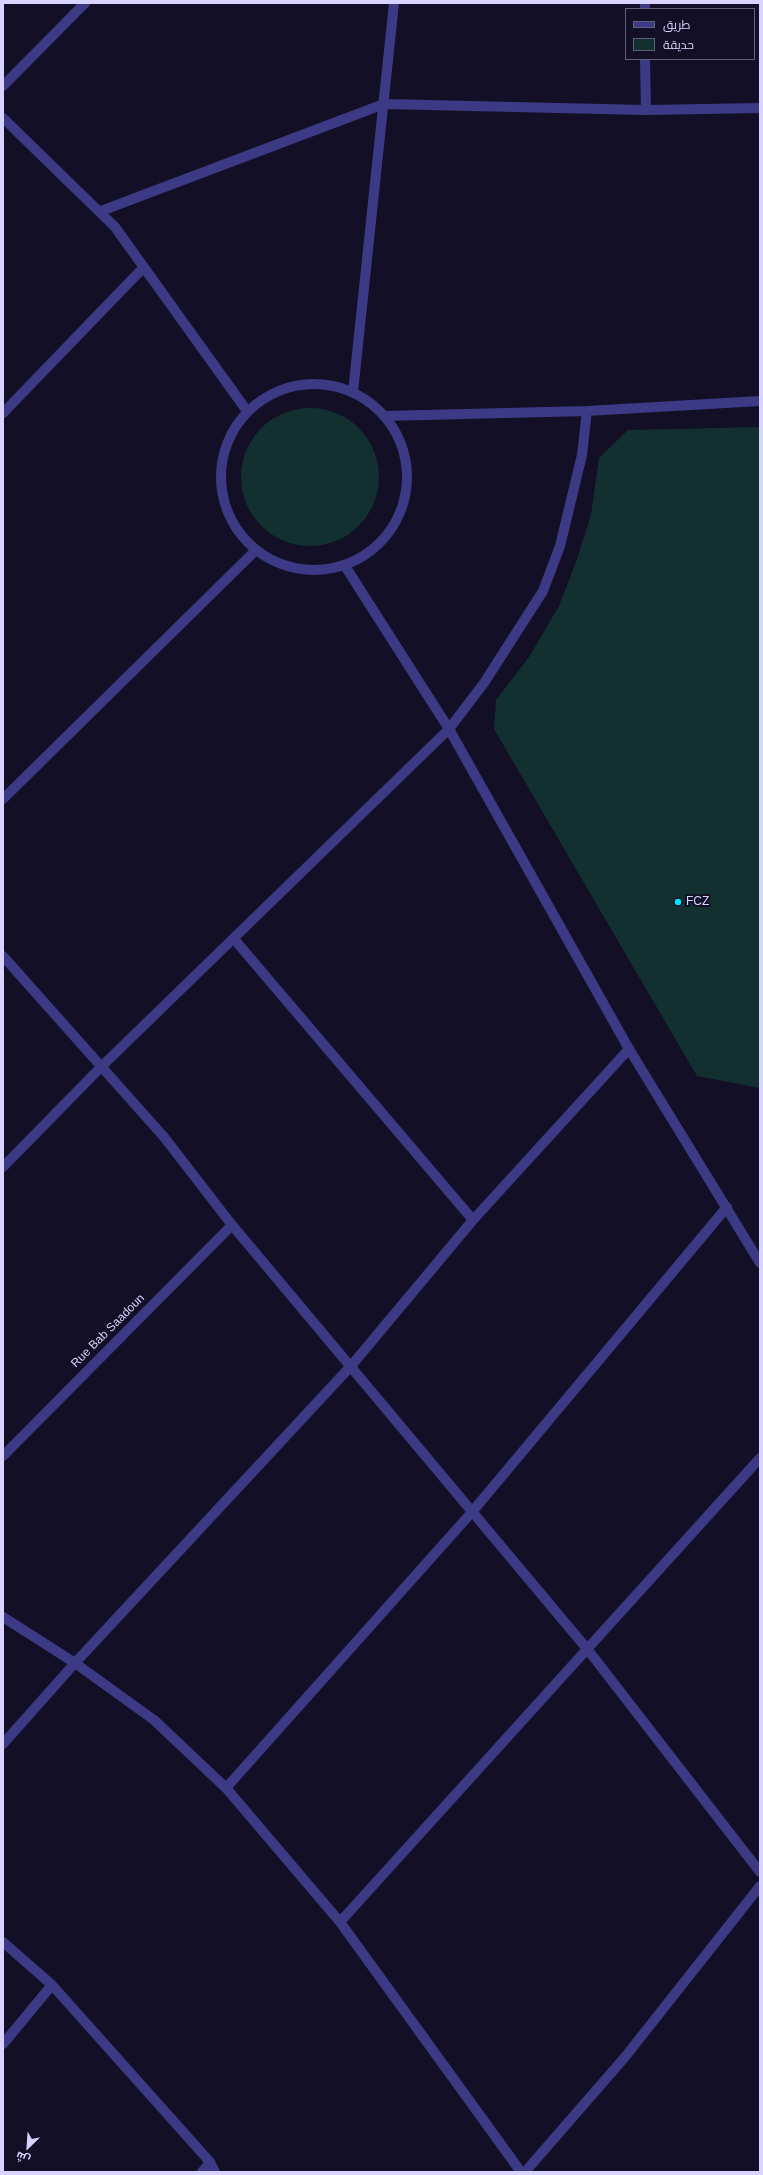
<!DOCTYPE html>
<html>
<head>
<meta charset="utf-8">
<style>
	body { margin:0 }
	#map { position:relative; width:763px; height:2175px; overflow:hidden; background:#130f26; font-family:Arial,Cairo,sans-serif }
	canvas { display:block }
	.frame { position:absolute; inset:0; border:4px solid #d9d4ff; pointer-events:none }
	.legend { position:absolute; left:625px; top:8px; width:130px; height:52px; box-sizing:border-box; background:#130f26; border:1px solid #625e7d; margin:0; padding:5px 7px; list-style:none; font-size:12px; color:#d9d4ff }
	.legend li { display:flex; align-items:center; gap:8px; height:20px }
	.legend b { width:20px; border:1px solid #625e7d }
	.north { position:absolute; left:8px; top:2127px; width:40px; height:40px; -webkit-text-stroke:3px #130f26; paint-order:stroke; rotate:205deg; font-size:11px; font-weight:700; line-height:16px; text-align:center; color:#d9d4ff }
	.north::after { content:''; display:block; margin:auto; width:14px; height:18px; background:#d9d4ff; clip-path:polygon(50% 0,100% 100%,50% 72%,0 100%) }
</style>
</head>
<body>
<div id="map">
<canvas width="763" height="2175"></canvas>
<div class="frame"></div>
<ul class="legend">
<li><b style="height:5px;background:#3d3a85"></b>طريق</li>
<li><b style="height:11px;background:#12302f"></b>حديقة</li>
</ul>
<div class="north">ش</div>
</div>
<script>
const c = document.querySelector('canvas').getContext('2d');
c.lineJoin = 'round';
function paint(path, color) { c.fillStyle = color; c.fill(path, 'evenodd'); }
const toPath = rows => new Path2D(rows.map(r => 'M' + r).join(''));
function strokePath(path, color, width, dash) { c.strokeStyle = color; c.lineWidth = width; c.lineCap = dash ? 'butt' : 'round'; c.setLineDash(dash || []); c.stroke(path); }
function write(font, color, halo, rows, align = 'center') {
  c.font = font + ' Arial,sans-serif'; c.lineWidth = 4; c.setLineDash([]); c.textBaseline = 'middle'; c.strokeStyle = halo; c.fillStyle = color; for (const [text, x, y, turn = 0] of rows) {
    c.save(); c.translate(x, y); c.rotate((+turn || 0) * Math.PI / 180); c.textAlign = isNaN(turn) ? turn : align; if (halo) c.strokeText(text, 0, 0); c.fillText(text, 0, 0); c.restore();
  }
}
paint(toPath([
	'241 477a69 69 0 1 1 138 0a69 69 0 1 1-138 0Z',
	[760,427,760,1088,697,1076,494,729,496,700,529,657,559,606,576,562,591,515,599,458,628,430]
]), '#12302f');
strokePath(toPath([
	[645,3,645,9],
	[645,59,646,110],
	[3,86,85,3],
	[3,118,115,227,247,411],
	[101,211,384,104,646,110,760,108],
	[3,413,144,267],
	[384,416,587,411,760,401],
	[3,799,255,551],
	[234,939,473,1220],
	[3,956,164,1137,232,1225,588,1650,760,1872],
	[3,1167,101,1067,449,729,484,683,543,591,560,546,582,455,587,411],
	[3,1456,232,1225],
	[3,1617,75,1663,154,1720,226,1788,340,1922,521,2172],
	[3,1744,75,1663,351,1366,473,1220,629,1049],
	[226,1788,472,1512,727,1207],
	[340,1922,760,1458],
	[3,1942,52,1985,210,2162,215,2172],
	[3,2044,52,1985],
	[202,2172,210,2162]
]), '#3d3a85', 10);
strokePath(toPath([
	'221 477a93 93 0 1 1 186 0a93 93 0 1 1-186 0Z',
	[353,392,394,3],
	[345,566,449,729,629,1049,760,1263],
	[525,2172,625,2057,760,1886]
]), '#3d3a85', 10);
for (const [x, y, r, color] of [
	[678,902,4,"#00e5ff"]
]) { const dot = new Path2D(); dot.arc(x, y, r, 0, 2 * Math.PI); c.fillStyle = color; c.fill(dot); strokePath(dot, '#130f26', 1.5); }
write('12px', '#d9d4ff', '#130f26', [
	["FCZ",686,902]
], 'left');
write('12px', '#d9d4ff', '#130f26', [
	["Rue Bab Saadoun",108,1331,-45]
]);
</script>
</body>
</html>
